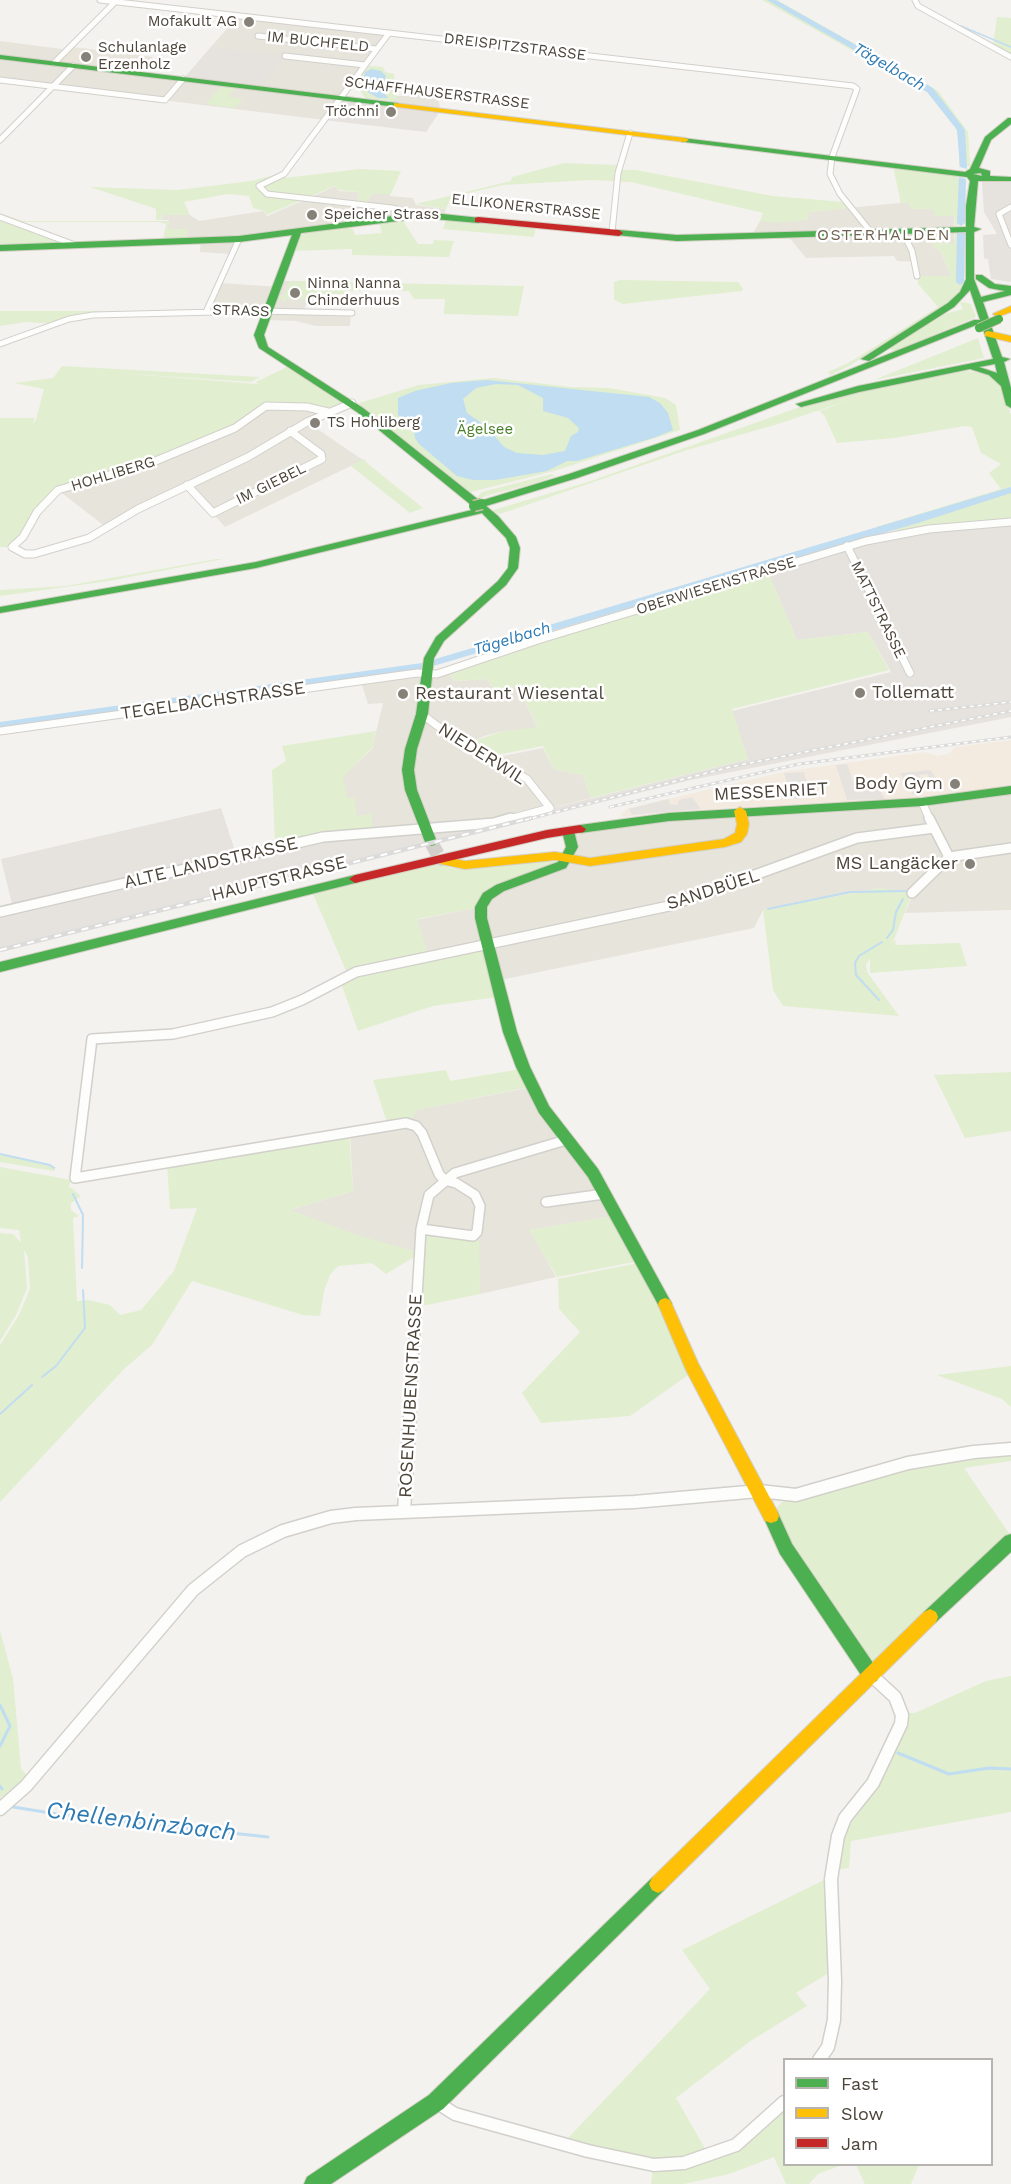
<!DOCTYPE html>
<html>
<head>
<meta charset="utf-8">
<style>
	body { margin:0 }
	#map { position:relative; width:1011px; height:2184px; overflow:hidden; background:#f4f2ee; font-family:"Work Sans",sans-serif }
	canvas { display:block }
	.legend { position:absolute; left:783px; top:2058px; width:210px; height:108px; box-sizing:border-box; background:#fff; border:2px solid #b7b4b0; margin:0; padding:8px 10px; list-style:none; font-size:18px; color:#4b4439 }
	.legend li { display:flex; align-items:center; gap:12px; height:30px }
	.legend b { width:30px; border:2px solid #b7b4b0 }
</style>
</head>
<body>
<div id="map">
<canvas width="1011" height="2184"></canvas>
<ul class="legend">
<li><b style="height:8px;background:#4caf50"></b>Fast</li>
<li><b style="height:8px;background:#ffc107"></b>Slow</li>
<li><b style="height:8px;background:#c62828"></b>Jam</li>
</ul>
</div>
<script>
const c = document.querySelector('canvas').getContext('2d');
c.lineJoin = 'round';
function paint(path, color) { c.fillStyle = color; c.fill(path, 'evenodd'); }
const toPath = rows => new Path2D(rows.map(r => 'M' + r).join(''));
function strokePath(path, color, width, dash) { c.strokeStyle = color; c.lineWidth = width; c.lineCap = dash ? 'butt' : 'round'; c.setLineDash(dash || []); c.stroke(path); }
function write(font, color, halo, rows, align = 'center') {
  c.font = font + ' "Work Sans",sans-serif'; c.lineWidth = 5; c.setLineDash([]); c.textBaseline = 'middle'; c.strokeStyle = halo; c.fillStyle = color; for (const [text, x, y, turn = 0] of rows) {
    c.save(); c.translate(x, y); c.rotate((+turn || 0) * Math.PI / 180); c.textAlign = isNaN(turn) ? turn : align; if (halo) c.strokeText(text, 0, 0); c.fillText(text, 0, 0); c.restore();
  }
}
paint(toPath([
	[238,16,389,33,324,120,0,80,0,41,62,49,72,47,153,57,139,73,183,79],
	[437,94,440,107,435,109,396,104,392,102,397,96],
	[336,186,339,191,359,192,357,204,365,205,372,194,390,194,390,196,413,198,416,205,446,209,444,214,239,238,231,254,200,252,201,240,187,240,167,229,169,220,161,220,163,215,190,215,199,221,263,211,267,216],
	[908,202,912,209,954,209,954,244,932,243,934,248,940,250,951,276,917,276,916,262,897,261,894,256,806,258,787,235,752,235,760,221,807,220,809,212],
	[283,281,315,281,304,310,351,312,350,326,316,326,295,321,267,320,270,310,218,311,210,306,220,283,280,287],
	[266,406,328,412,307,422,363,460,225,527,188,486,107,528,58,490],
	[449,673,454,681,487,679,494,690,519,686,537,728,499,732,484,736,464,746,488,759,543,748,554,769,583,775,591,798,494,823,346,834,342,777,372,749,383,703,368,704,361,682,417,674],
	[1011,794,1011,910,905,913,912,896,880,888,763,910,754,928,500,980,428,955,416,920,481,907,487,896,565,862,568,831,740,811,878,809],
	[537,1086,613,1216,530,1230,556,1277,480,1294,478,1237,420,1230,417,1252,357,1236,290,1210,353,1191,350,1133,410,1122,416,1110]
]), '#e7e4dc');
paint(toPath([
	[1011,740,1011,787,931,798,691,810,622,817,621,814,629,808,788,771,926,752,937,756,948,754,955,747]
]), '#f3ebdf');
paint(toPath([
	[211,47,286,56,261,86,186,77],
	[340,98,440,111,426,132,324,120],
	[984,180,1011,181,1011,282,991,279,988,259,984,258,983,235,997,234,984,212,982,183],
	[1011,522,1011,717,691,780,0,951,0,912,13,908,1,859,221,808,236,854,323,837,494,823,748,759,732,711,891,672,868,632,797,640,767,570,892,535]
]), '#e6e2de');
paint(toPath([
	[70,47,117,52,101,68,56,61]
]), '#eae5da');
paint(toPath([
	[762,0,777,0,938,91,968,132,970,166,959,167,959,140,956,128,930,94],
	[997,17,1011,18,1011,55,993,45],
	[370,66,383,67,385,72,394,74,397,99,392,101,365,98,355,83,365,69],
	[222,85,236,87,229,97,243,99,235,108,206,104],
	[564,163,617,165,617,170,636,170,773,196,844,202,851,208,809,212,807,220,775,223,760,221,763,213,631,182,591,180,503,185,451,197,446,209,416,204,511,181,512,177],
	[893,167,953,175,965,181,965,223,955,226,954,216,935,216,933,209,911,209,908,202,901,203],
	[360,169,401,171,391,194,372,194,366,204,357,203,359,192,339,190,335,186,266,215,264,211,253,208,249,196,228,194,184,202,190,215,163,215,160,220,156,220,156,209,90,187,178,190,251,181,283,173,276,179],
	[0,213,22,221,169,221,167,229,188,229,187,240,163,241,166,224,158,222,21,222,21,221,18,221,73,243,0,248],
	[447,217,536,226,534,237,443,229],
	[401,218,418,244,433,244,434,240,454,241,449,257,352,255,352,249,295,251,301,235,307,231,351,225,355,235,382,233,379,222],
	[955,233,963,234,965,241,966,274,957,298,851,365,831,375,828,372,850,362,938,307,918,284,918,276,951,276,940,250,934,248,932,243,954,244],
	[620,280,738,282,743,289,742,291,623,304,614,300,614,282],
	[289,281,524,286,518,316,444,314,445,299,414,299,409,291,373,290,345,291,344,294,310,294,307,300,288,298,285,302,277,297,285,294],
	[963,302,971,304,976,317,895,351,889,348,945,314,963,309,960,303],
	[0,311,102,311,105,315,56,324,26,322,0,326],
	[978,338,984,358,874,380],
	[62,366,260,377,251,382,116,373,258,384,256,382,260,380,287,367,342,401,341,404,331,409,311,406,293,395,306,403,307,407,266,406,244,423,153,462,52,493,23,537,12,547,0,547,0,418,35,418,32,425,36,420,44,389,14,383,53,378],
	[965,371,991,374,1001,384,1011,415,1011,518,897,531,876,527,1001,489,989,473,1001,464,981,453,972,427,965,426,894,438,837,443,824,415,819,411,855,398,778,424,687,450,500,514,490,511,588,482,817,401,849,392],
	[493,378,571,387,609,388,665,398,676,405,680,430,554,471,467,493,365,412,359,403,419,385],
	[364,459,368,464,423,508,410,513,351,466],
	[552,474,554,476,536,483,485,496,481,500,478,500,477,497,482,492],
	[217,559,223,559,109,581,0,596,0,590,66,586],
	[768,572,797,640,868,632,889,670,732,709,748,759,591,798,583,775,554,769,543,746,491,756,468,743,500,732,537,727,519,686,494,690,487,679,454,681,449,673,542,640],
	[376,731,372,748,343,777,347,798,355,798,357,816,372,814,372,828,324,834,275,844,272,770,286,761,282,746],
	[548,858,555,863,553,867,501,884,477,908,417,919,428,955,347,973,313,894,440,863,451,868,470,869],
	[880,888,912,893,894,940,891,943,896,940,895,945,960,943,967,966,870,973,870,959,866,964,867,972,899,1016,783,1006,773,990,763,910],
	[485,947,497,997,433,1006,358,1031,340,980],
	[521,1069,529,1087,417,1110,410,1122,387,1122,373,1080,446,1070,450,1081],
	[1011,1072,1011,1131,965,1138,934,1075],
	[349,1133,353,1191,290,1210,357,1235,417,1252,416,1256,386,1274,372,1263,338,1266,330,1275,324,1291,320,1316,303,1315,192,1281,152,1345,125,1368,0,1502,0,1345,19,1315,30,1289,28,1257,24,1250,27,1288,16,1315,0,1341,0,1233,13,1234,21,1243,19,1230,0,1228,0,1167,71,1180,69,1186,81,1196,71,1203,71,1210,79,1216,73,1218,77,1301,89,1300,110,1305,120,1315,141,1310,174,1271,197,1208,170,1209,167,1164],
	[0,1154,56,1167,54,1171,0,1162],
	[613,1216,639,1261,557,1277,529,1230],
	[422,1230,479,1237,480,1294,427,1305,419,1304],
	[643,1262,691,1373,630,1416,541,1423,522,1393,580,1332,559,1309,558,1279],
	[1011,1366,1011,1407,1002,1399,937,1375],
	[1011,1451,1011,1461,964,1468,1011,1536,871,1669,773,1516,778,1506,787,1498,882,1471],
	[0,1631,13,1678,21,1769,28,1776,0,1798],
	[1011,1676,1011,1812,851,1841,849,1868,834,1870,848,1821,852,1821,878,1788,875,1785,907,1713,915,1713,986,1681],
	[828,1878,832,1971,796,1993,807,2006,749,2042,676,2098,707,2152,682,2160,653,2162,568,2138,710,1989,682,1950],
	[784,2103,784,2164,842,2165,818,2174,809,2184,786,2184,774,2157,729,2174,684,2184,651,2184,653,2168,737,2148],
	[856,2165,919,2165,911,2184,865,2184]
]), '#e1eecf');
paint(toPath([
	[847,764,854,784,875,783,885,799,847,800,836,765],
	[931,770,937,781,931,781,927,774,919,775,923,785,917,786,920,793,913,795,900,773],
	[804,772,810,795,804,795,805,798,793,799,784,773],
	[692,797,701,809,632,815,629,809,668,799,670,804,677,805,679,800]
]), '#e6e3df');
paint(toPath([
	[371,69,381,71,386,76,381,89,388,98,378,98,368,92,363,80,365,72],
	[487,380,649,397,660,403,668,413,673,430,656,437,577,461,567,461,547,471,495,480,473,480,457,476,419,444,415,438,413,425,398,415,398,398,415,391,451,383],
	[496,384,518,385,543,398,543,411,568,418,579,428,578,432,571,436,565,451,543,455,517,453,504,447,487,427,467,413,463,399,476,388]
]), '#c0ddf1');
strokePath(toPath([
	[961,26,1011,47]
]), '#c0ddf1', 1.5);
strokePath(toPath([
	[768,909,850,892,907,891],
	[887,938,893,930,896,912,903,899],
	[879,1000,856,975,855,963,859,956,882,942],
	[0,1154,50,1165,54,1168],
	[73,1194,83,1215,82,1268],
	[42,1377,56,1366,85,1328,83,1290],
	[0,1414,32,1385]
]), '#c0ddf1', 2);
strokePath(toPath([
	[0,1705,10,1726,0,1746],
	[898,1753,949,1774,989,1768,1011,1769],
	[0,1786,2,1789],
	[13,1807,57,1814,268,1837]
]), '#c0ddf1', 3);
paint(toPath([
	[767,0,776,0,933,88,965,130,967,169,960,167,957,130,927,92,767,0],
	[959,177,966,179,965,223,961,226,957,223,959,177],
	[961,230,965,233,964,282,960,285,956,282,957,233,961,230],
	[1011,487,1011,493,921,522,423,669,0,730,0,722,422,663,1011,487]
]), '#c0ddf1');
strokePath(toPath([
	[431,842,438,855,445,861]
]), '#d2cfca', 14, [14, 7]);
const streetFar3 = toPath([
	[100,0,853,86,857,89,832,157,830,174,840,194,871,232],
	[915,0,918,6,1011,57],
	[389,33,284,174,259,186,267,194,392,208,403,211,407,217],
	[258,36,377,49],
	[285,56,365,65],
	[54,63,115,2],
	[0,80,165,100,183,79],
	[0,140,73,66],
	[1011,207,999,214,1011,245],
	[0,217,75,245],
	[902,231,912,251,917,276],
	[612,232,618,173,630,133],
	[206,312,239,239],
	[0,344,69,319,93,315,259,311,352,313]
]);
const streetFar2 = toPath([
	[328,412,307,407,266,406,235,428,153,462,58,490,37,512,23,537,12,547,25,554,34,554,89,538,138,509,248,457,307,422,352,403],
	[187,485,213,513,322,459,321,454,290,431],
	[847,546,910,673],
	[422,714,436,725,527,779,550,808,506,820],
	[0,731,417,673,437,674,541,639,866,541,929,529,1011,522],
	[922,802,930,820]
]);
const streetFar1 = toPath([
	[929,818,949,857,1011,848],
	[912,893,949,857],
	[0,912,323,837,494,823,511,818],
	[546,1202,604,1194],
	[421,1229,473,1236,477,1232,480,1206,475,1195,456,1183,444,1180,439,1174,422,1133,416,1126,406,1123,75,1178,92,1039,173,1034,272,1012,302,1000,356,972,669,906,857,838,934,828],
	[410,1416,421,1229,429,1195,455,1173,566,1140]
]);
const street = toPath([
	[404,1511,410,1414],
	[0,1809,26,1786,193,1590,242,1551,283,1531,331,1517,356,1514,634,1502,759,1491,796,1495,908,1463,974,1452,1011,1449],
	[819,2060,828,2047,834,2020,835,1981,831,1879,838,1836,845,1818,873,1783,901,1724,902,1715,895,1697,871,1675],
	[436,2102,455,2114,588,2151,654,2165,684,2163,736,2145,784,2102]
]);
const fast = toPath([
	[0,55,397,103,401,105,397,107,0,59,0,55],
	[1008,118,1011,118,1011,124,991,140,979,168,990,171,990,176,1011,177,1011,181,978,181,974,227,981,229,974,232,974,279,981,297,1005,291,989,288,976,279,976,275,982,275,995,284,1011,286,1011,295,983,302,1002,357,1010,359,1004,362,1011,388,1011,408,1006,405,1001,386,989,375,970,369,859,392,801,407,796,404,858,386,993,359,981,323,704,434,577,478,486,506,498,516,516,537,520,548,518,568,506,585,444,641,434,658,428,714,417,749,414,770,417,790,437,842,435,845,431,846,425,842,405,790,402,770,405,749,416,714,424,658,436,637,498,581,508,568,510,548,506,538,482,513,256,568,0,613,0,607,256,562,476,509,357,412,259,348,254,335,292,235,239,242,0,251,0,245,239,236,423,212,481,218,481,222,478,223,423,218,301,233,264,335,268,347,363,408,480,501,569,474,698,430,974,320,980,320,970,290,954,307,869,361,861,359,948,303,960,292,966,279,966,232,677,241,616,235,615,233,619,230,677,235,966,227,966,206,970,181,967,177,685,142,682,142,682,138,965,172,970,169,985,137,1008,118],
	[981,173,982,176,973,174,981,173],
	[995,364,997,373,979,367,995,364],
	[1011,786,1011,794,922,806,669,821,580,833,574,829,580,825,669,813,922,798,1011,786],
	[568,827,574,831,578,847,566,868,504,891,492,899,487,907,487,918,517,1032,530,1067,549,1106,598,1169,672,1304,670,1308,665,1310,660,1308,588,1177,539,1113,516,1067,503,1032,475,918,475,907,483,893,496,885,558,862,566,847,562,831,568,827],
	[355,875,361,879,359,882,0,972,0,962,355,875],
	[771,1509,777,1511,792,1544,877,1669,879,1675,877,1681,871,1683,865,1681,780,1554,763,1516,765,1511,771,1509],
	[1011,1534,1011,1552,936,1622,930,1625,924,1622,922,1617,924,1612,1005,1536,1011,1534],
	[658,1875,664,1878,667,1884,664,1890,443,2109,331,2184,304,2184,307,2177,429,2095,652,1878,658,1875]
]);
const slow = toPath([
	[394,103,685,138,689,140,685,142,397,107,394,107,394,103],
	[1011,306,1011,312,997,317,993,314,1011,306],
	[988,331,1011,336,1011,342,985,336,985,332,988,331],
	[740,807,746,811,749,824,747,834,741,842,725,847,590,866,555,860,465,869,441,864,439,861,445,857,465,861,555,852,590,858,724,839,735,833,737,824,734,811,740,807],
	[665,1298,670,1300,698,1363,777,1511,779,1516,777,1521,771,1523,765,1521,686,1370,658,1304,660,1300,665,1298],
	[930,1609,936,1612,938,1617,936,1622,664,1890,658,1893,652,1890,649,1884,652,1878,924,1612,930,1609]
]);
const jam = toPath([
	[478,217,619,230,623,233,619,236,475,222,475,218,478,217],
	[580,825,586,829,584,832,547,838,355,883,349,879,355,875,547,830,580,825]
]);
strokePath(streetFar3, '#d2d0cb', 7);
strokePath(streetFar2, '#d2d0cb', 9);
strokePath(streetFar1, '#d2d0cb', 12);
strokePath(street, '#d2d0cb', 15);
strokePath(fast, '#d3cfc5', 2);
strokePath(slow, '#d3cfc5', 2);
strokePath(jam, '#d3cfc5', 2);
strokePath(streetFar3, '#fdfdfc', 5);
strokePath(streetFar2, '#fdfdfc', 7);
strokePath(streetFar1, '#fdfdfc', 9);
strokePath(street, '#fdfdfc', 12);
paint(fast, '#4caf50');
paint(slow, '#ffc107');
paint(jam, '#c62828');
const railFar1 = toPath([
	[930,711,1011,702],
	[610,807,799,764,1011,737],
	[525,820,730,767,1011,711]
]);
const rail = toPath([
	[0,950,531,818]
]);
strokePath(railFar1, '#dbdbda', 3);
strokePath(rail, '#dbdbda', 4.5);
strokePath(railFar1, '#fff', 1.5, [4]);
strokePath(rail, '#fff', 2, [7]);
const fastBridgeFar1 = toPath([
	[979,328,999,319]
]);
const fastBridge = toPath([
	[474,506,482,504]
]);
strokePath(fastBridgeFar1, '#ccbfa9', 10, []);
strokePath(fastBridge, '#ccbfa9', 13, []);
strokePath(fastBridgeFar1, '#4caf50', 8);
strokePath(fastBridge, '#4caf50', 10);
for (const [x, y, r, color] of [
	[249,22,6,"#868178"],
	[86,57,6,"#868178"],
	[391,112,6,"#868178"],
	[312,215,6,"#868178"],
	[295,293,6,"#868178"],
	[315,423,6,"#868178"],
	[860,693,6,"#868178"],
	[403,694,6,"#868178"],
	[955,784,6,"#868178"],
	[970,864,6,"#868178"]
]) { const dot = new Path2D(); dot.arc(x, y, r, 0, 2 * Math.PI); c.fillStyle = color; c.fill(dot); strokePath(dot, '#fff', 2); }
write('15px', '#4b4439', '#fff', [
	["Mofakult AG",237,22,"right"],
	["Schulanlage",98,48],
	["Erzenholz",98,65],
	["Tröchni",379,112,"right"],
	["Speicher Strass",324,215],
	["Ninna Nanna",307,284],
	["Chinderhuus",307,301],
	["TS Hohliberg",327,423]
], 'left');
write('15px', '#4b4439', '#fff', [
	["IM BUCHFELD",318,42,6],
	["DREISPITZSTRASSE",515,47,7],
	["SCHAFFHAUSERSTRASSE",437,93,7],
	["ELLIKONERSTRASSE",526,207,6],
	["STRASS",241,311,2],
	["HOHLIBERG",113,474,-17],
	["IM GIEBEL",271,484,-26],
	["OBERWIESENSTRASSE",716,586,-17],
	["MATTSTRASSE",878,610,64]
]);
write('15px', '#4a7f2a', '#fff', [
	["Ägelsee",485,430]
]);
write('italic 16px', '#2e7ab2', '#fff', [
	["Tägelbach",889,67,30],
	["Tägelbach",512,639,-17]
]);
c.letterSpacing = '1.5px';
write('16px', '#6e6250', '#fff', [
	["OSTERHALDEN",884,235]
]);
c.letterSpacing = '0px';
write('18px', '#4b4439', '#fff', [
	["Tollematt",872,693],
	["Restaurant Wiesental",415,694],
	["Body Gym",943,784,"right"],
	["MS Langäcker",958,864,"right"]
], 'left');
write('18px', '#4b4439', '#fff', [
	["TEGELBACHSTRASSE",213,701,-8],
	["NIEDERWIL",482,754,32],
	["MESSENRIET",771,792,-3],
	["ALTE LANDSTRASSE",211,863,-13],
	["HAUPTSTRASSE",279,879,-14],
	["SANDBÜEL",713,890,-18],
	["ROSENHUBENSTRASSE",411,1396,-87]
]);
write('italic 24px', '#2e7ab2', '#fff', [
	["Chellenbinzbach",141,1822,7]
]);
</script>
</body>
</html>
